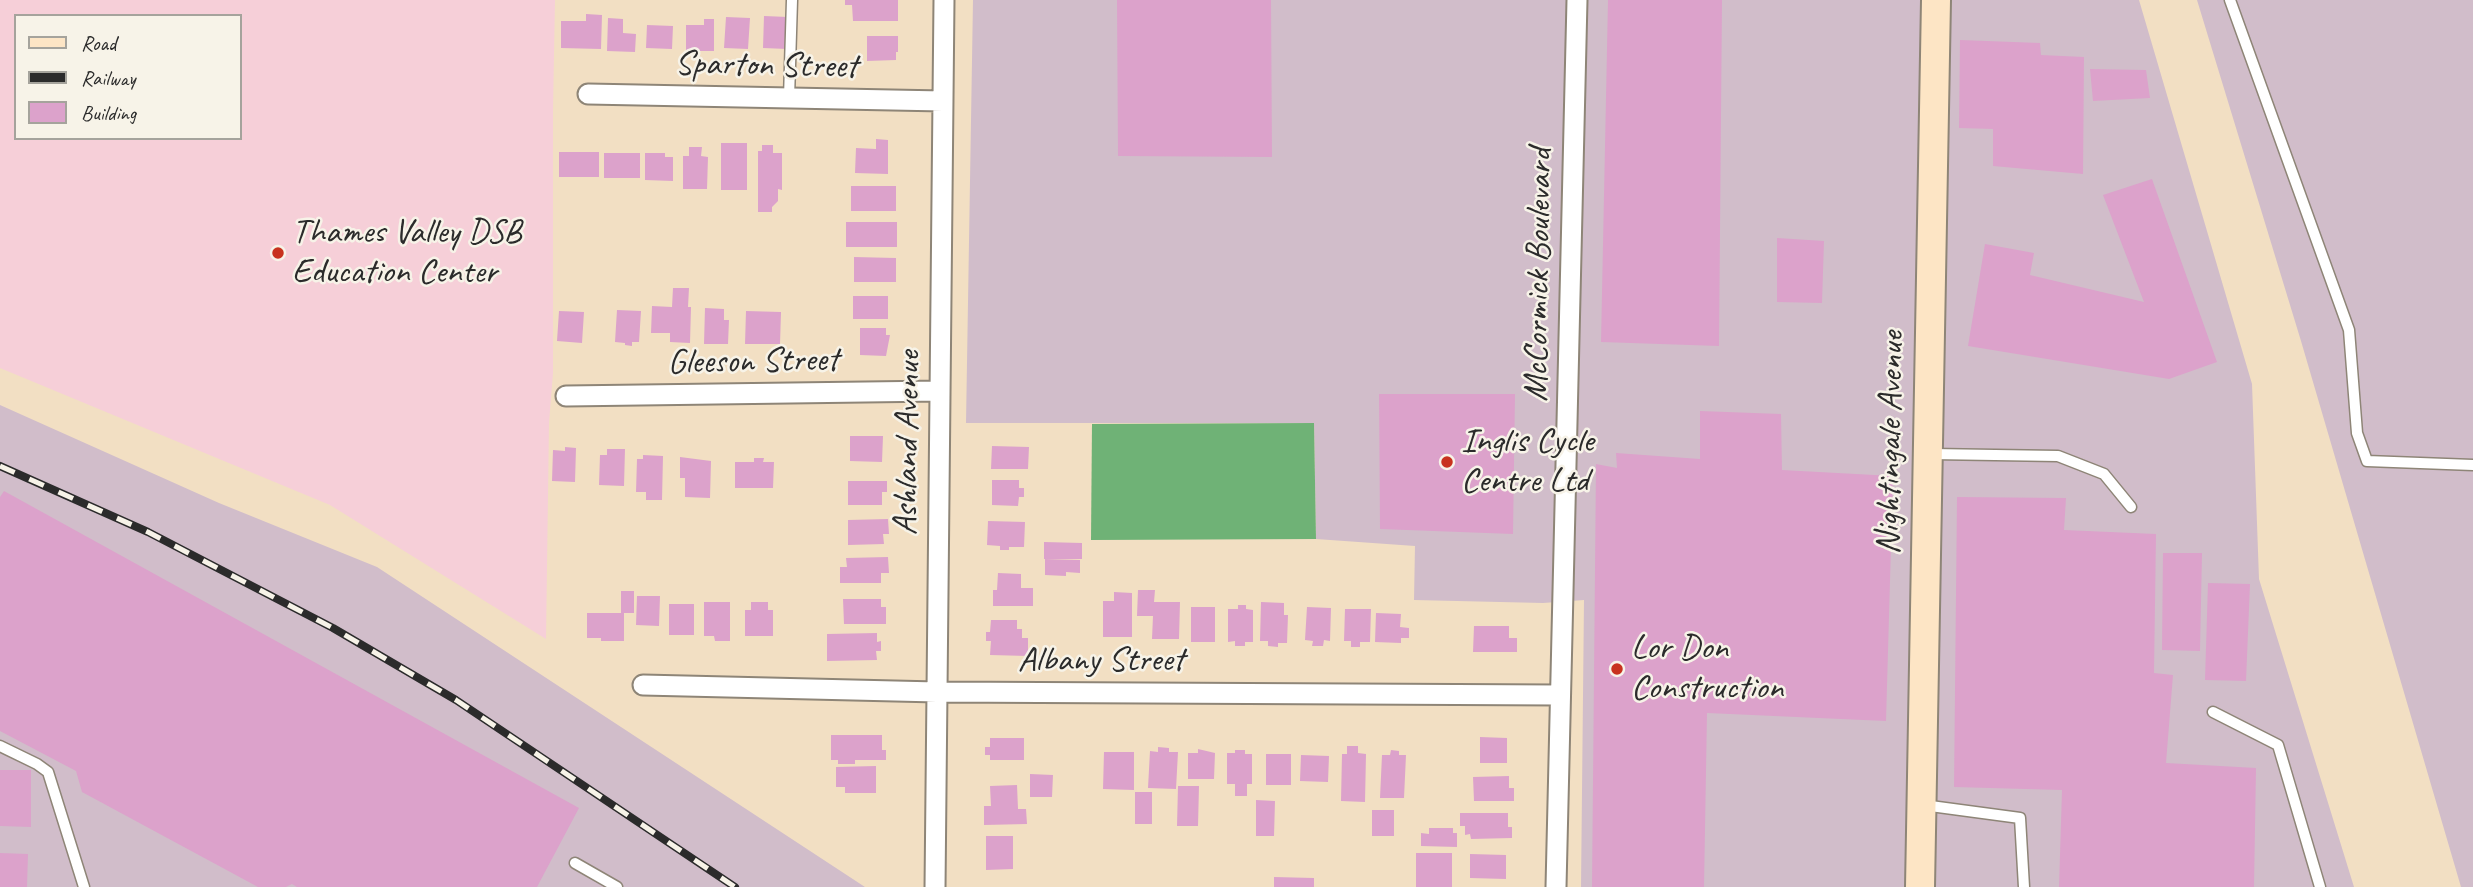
<!DOCTYPE html>
<html>
<head>
<meta charset="utf-8">
<style>
	body { margin:0 }
	#map { position:relative; width:2473px; height:887px; overflow:hidden; background:#f2dfc3; font-family:Caveat,sans-serif }
	canvas { display:block }
	.legend { position:absolute; left:14px; top:14px; width:228px; height:126px; box-sizing:border-box; background:#f7f3e8; border:2px solid #a5a39c; margin:0; padding:9px 12px; list-style:none; font-size:21px; color:#2b2b2b }
	.legend li { display:flex; align-items:center; gap:14px; height:35px }
	.legend b { width:35px; border:2px solid #a5a39c }
</style>
</head>
<body>
<div id="map">
<canvas width="2473" height="887"></canvas>
<ul class="legend">
<li><b style="height:9px;background:#fde5c5"></b>Road</li>
<li><b style="height:9px;background:#2b2b2b"></b>Railway</li>
<li><b style="height:19px;background:#dca2cb"></b>Building</li>
</ul>
</div>
<script>
const c = document.querySelector('canvas').getContext('2d');
c.lineJoin = 'round';
function paint(path, color) { c.fillStyle = color; c.fill(path, 'evenodd'); }
const toPath = rows => new Path2D(rows.map(r => 'M' + r).join(''));
function strokePath(path, color, width, dash) { c.strokeStyle = color; c.lineWidth = width; c.lineCap = dash ? 'butt' : 'round'; c.setLineDash(dash || []); c.stroke(path); }
function write(font, color, halo, rows, align = 'center') {
  c.font = font + ' Caveat,sans-serif'; c.lineWidth = 5; c.setLineDash([]); c.textBaseline = 'middle'; c.strokeStyle = halo; c.fillStyle = color; for (const [text, x, y, turn = 0] of rows) {
    c.save(); c.translate(x, y); c.rotate((+turn || 0) * Math.PI / 180); c.textAlign = isNaN(turn) ? turn : align; if (halo) c.strokeText(text, 0, 0); c.fillText(text, 0, 0); c.restore();
  }
}
paint(toPath([
	[0,0,555,0,553,109,553,373,549,423,546,639,330,505,0,368],
	[16,16,240,16,240,138,16,138]
]), '#f6cfd8');
paint(toPath([
	[973,0,2139,0,2252,384,2259,579,2354,887,1581,887,1584,600,1543,603,1414,600,1415,546,1316,539,1314,423,966,423],
	[2197,0,2473,0,2473,887,2461,887,2301,341],
	[0,405,219,503,377,567,865,887,0,887]
]), '#d1bdca');
paint(toPath([
	[1314,423,1316,539,1091,540,1092,424]
]), '#6fb276');
paint(toPath([
	[845,0,898,0,898,21,853,21,852,5,845,5],
	[1117,0,1271,0,1272,157,1118,156],
	[1608,0,1722,0,1719,346,1601,342],
	[586,14,602,15,601,49,561,48,561,21,586,21],
	[764,16,788,17,787,49,763,48],
	[726,17,750,18,748,49,724,48],
	[608,18,623,19,623,33,636,34,635,52,607,51],
	[704,19,714,19,714,51,686,51,686,25,704,25],
	[647,25,673,26,672,49,646,48],
	[867,36,898,36,898,52,896,52,896,60,867,61],
	[1960,40,2040,43,2041,55,2084,57,2083,174,1993,166,1993,129,1959,128],
	[2090,69,2146,70,2150,98,2093,101],
	[876,139,888,140,888,174,855,173,856,148,876,149],
	[721,143,747,143,747,190,721,190],
	[762,145,773,145,773,153,782,153,782,190,778,189,778,201,772,207,772,212,758,212,758,151,762,151],
	[689,147,702,147,701,156,708,157,707,189,683,189,683,156,689,156],
	[559,152,599,152,599,177,559,177],
	[604,153,640,153,640,178,604,178],
	[645,153,665,153,665,157,673,157,673,181,645,180],
	[2152,179,2217,362,2169,379,1968,346,1985,244,2034,253,2030,275,2144,302,2103,195],
	[851,186,896,186,896,211,851,211],
	[846,222,897,222,897,247,846,247],
	[1777,238,1824,241,1822,303,1777,302],
	[854,257,896,258,896,282,854,282],
	[673,288,689,288,688,307,691,307,690,343,670,342,670,333,651,333,652,306,672,307],
	[853,296,888,296,888,319,853,319],
	[705,308,724,309,724,320,729,320,728,344,704,344],
	[617,310,641,311,639,342,632,342,632,346,625,345,625,343,615,342],
	[559,311,584,312,582,343,557,341],
	[746,311,781,312,780,344,745,344],
	[860,328,886,328,886,335,890,335,886,356,860,355],
	[1379,394,1515,394,1513,534,1380,529],
	[1700,411,1781,414,1782,470,1893,476,1886,721,1707,713,1704,887,1592,887,1596,464,1617,468,1616,453,1700,459],
	[850,436,883,436,882,462,850,461],
	[992,446,1029,447,1028,469,991,469],
	[565,447,576,448,575,482,552,481,553,450,565,451],
	[607,449,625,449,624,486,599,485,600,455,607,455],
	[643,455,663,456,662,500,646,500,646,492,636,492,637,459,643,459],
	[680,457,711,461,710,498,685,497,685,478,680,478],
	[754,458,764,458,763,462,774,462,773,488,735,488,735,462,754,462],
	[992,480,1019,480,1019,488,1024,488,1024,497,1019,497,1018,506,992,505],
	[848,481,887,481,887,492,882,492,882,505,848,505],
	[4,491,579,808,537,887,297,887,292,884,286,887,258,887,82,792,76,771,0,731,0,497],
	[1957,497,2066,498,2064,530,2156,534,2154,673,2173,675,2166,763,2256,768,2254,887,2059,887,2062,790,1954,787],
	[888,519,889,534,883,534,884,544,848,545,848,520],
	[988,521,1025,522,1024,547,1009,547,1009,550,1000,550,1000,546,987,545],
	[1044,542,1082,543,1082,559,1044,559],
	[2163,553,2202,553,2200,651,2162,650],
	[888,557,889,573,881,573,881,583,840,583,840,567,847,567,846,558],
	[1045,559,1080,560,1080,573,1066,572,1066,576,1045,575],
	[998,573,1021,574,1021,588,1033,588,1033,606,993,606,993,590,997,590],
	[2208,583,2250,584,2246,681,2205,680],
	[1138,590,1155,590,1154,602,1180,602,1179,639,1152,639,1153,616,1137,616],
	[621,591,634,591,634,613,624,613,624,641,601,641,601,638,587,638,587,613,621,613],
	[1114,592,1132,593,1132,637,1103,637,1103,601,1114,601],
	[637,596,660,596,659,626,636,625],
	[843,599,881,599,881,607,886,607,886,624,844,624],
	[704,602,730,602,730,641,715,641,714,636,704,636],
	[751,602,768,602,768,610,773,610,773,636,745,636,745,610,751,610],
	[1261,602,1284,603,1284,615,1288,615,1287,643,1278,643,1278,647,1268,646,1268,641,1260,641],
	[669,604,694,604,694,635,669,635],
	[1238,605,1246,605,1246,609,1253,610,1253,642,1245,642,1245,646,1235,646,1235,641,1228,642,1228,609,1238,609],
	[1191,607,1215,607,1215,642,1191,642],
	[1307,607,1331,608,1330,641,1324,640,1323,646,1312,646,1313,641,1305,640],
	[1345,609,1371,609,1370,642,1360,642,1360,647,1351,647,1351,641,1344,641],
	[1376,613,1401,614,1400,627,1409,628,1409,638,1401,638,1401,643,1375,642],
	[991,620,1017,620,1017,629,1022,629,1022,638,1028,638,1028,656,990,655,991,641,986,641,986,632,990,632],
	[1474,626,1509,626,1509,638,1517,638,1517,652,1473,652],
	[877,633,877,642,881,641,881,651,876,651,877,660,827,661,827,634],
	[831,735,882,735,882,750,886,750,886,760,855,760,855,764,838,764,838,760,831,760],
	[1480,737,1507,738,1507,763,1480,763],
	[990,738,1024,738,1024,760,990,760,990,755,985,755,985,747,990,747],
	[1347,746,1358,746,1358,753,1366,754,1365,802,1341,801,1342,754,1347,754],
	[1158,747,1169,748,1169,752,1178,752,1176,789,1148,788,1150,751,1158,752],
	[1198,749,1215,753,1214,779,1188,779,1188,753,1198,753],
	[1235,750,1245,750,1245,754,1252,754,1252,784,1247,784,1247,796,1235,796,1235,784,1227,784,1227,753,1235,753],
	[1391,750,1399,751,1399,755,1406,755,1404,798,1380,798,1382,755,1390,755],
	[1104,752,1134,752,1134,790,1103,789],
	[1266,754,1291,754,1291,785,1266,785],
	[1301,755,1329,756,1328,782,1300,781],
	[876,766,876,793,845,793,845,787,836,787,836,767],
	[0,770,31,770,31,827,0,826],
	[1030,774,1053,775,1052,797,1030,797],
	[1509,776,1509,788,1514,788,1514,801,1474,801,1473,777],
	[1017,785,1018,809,1026,809,1027,824,984,825,984,806,991,806,990,786],
	[1178,786,1199,786,1198,826,1177,826],
	[1135,792,1152,792,1152,824,1135,824],
	[1256,800,1275,801,1274,836,1256,836],
	[1372,810,1394,810,1394,836,1372,836],
	[1460,813,1508,813,1508,827,1512,827,1512,838,1471,839,1470,834,1465,835,1465,826,1460,826],
	[1429,828,1453,828,1453,833,1457,833,1457,847,1421,846,1421,833,1429,834],
	[986,836,1013,836,1013,869,986,870],
	[0,853,28,854,27,887,0,887],
	[1416,853,1452,853,1452,887,1416,887],
	[1470,854,1506,855,1506,879,1470,878],
	[1274,877,1314,878,1314,887,1274,887]
]), '#dca2cb');
const lane = toPath([
	[2230,0,2349,330,2357,433,2367,461,2473,465],
	[789,98,792,0],
	[1932,454,2058,456,2104,474,2131,507],
	[2213,712,2278,745,2320,887],
	[0,746,37,764,48,772,84,887],
	[1923,805,2020,818,2024,887],
	[575,863,617,887]
]);
const street = toPath([
	[588,94,943,101],
	[566,396,940,391],
	[643,685,937,692,1559,695],
	[935,887,944,0],
	[1556,887,1577,0]
]);
const secondary = toPath([
	[1920,887,1936,0]
]);
strokePath(lane, '#8e8577', 13);
strokePath(street, '#8e8577', 23);
strokePath(secondary, '#8e8577', 32);
strokePath(lane, '#fff', 10);
strokePath(street, '#fff', 19);
strokePath(secondary, '#fde5c5', 28);
const rail = toPath([
	[0,466,148,532,333,628,456,700,735,887]
]);
strokePath(rail, '#2b2b2b', 8);
strokePath(rail, '#f7f3e8', 5, [16]);
for (const [x, y, r, color] of [
	[278,253,7,"#c8321e"],
	[1447,462,7,"#c8321e"],
	[1617,669,7,"#c8321e"]
]) { const dot = new Path2D(); dot.arc(x, y, r, 0, 2 * Math.PI); c.fillStyle = color; c.fill(dot); strokePath(dot, '#f7f3e8', 2.5); }
write('35px', '#2b2b2b', '#f7f3e8', [
	["Sparton Street",766,66,1],
	["McCormick Boulevard",1539,275,-89],
	["Gleeson Street",753,362,-1],
	["Ashland Avenue",908,443,-89],
	["Nightingale Avenue",1891,443,-89],
	["Albany Street",1101,661]
]);
write('35px', '#2b2b2b', '#f7f3e8', [
	["Thames Valley DSB",292,233],
	["Education Center",292,273],
	["Inglis Cycle",1461,442],
	["Centre Ltd",1461,482],
	["Lor Don",1631,649],
	["Construction",1631,689]
], 'left');
</script>
</body>
</html>
